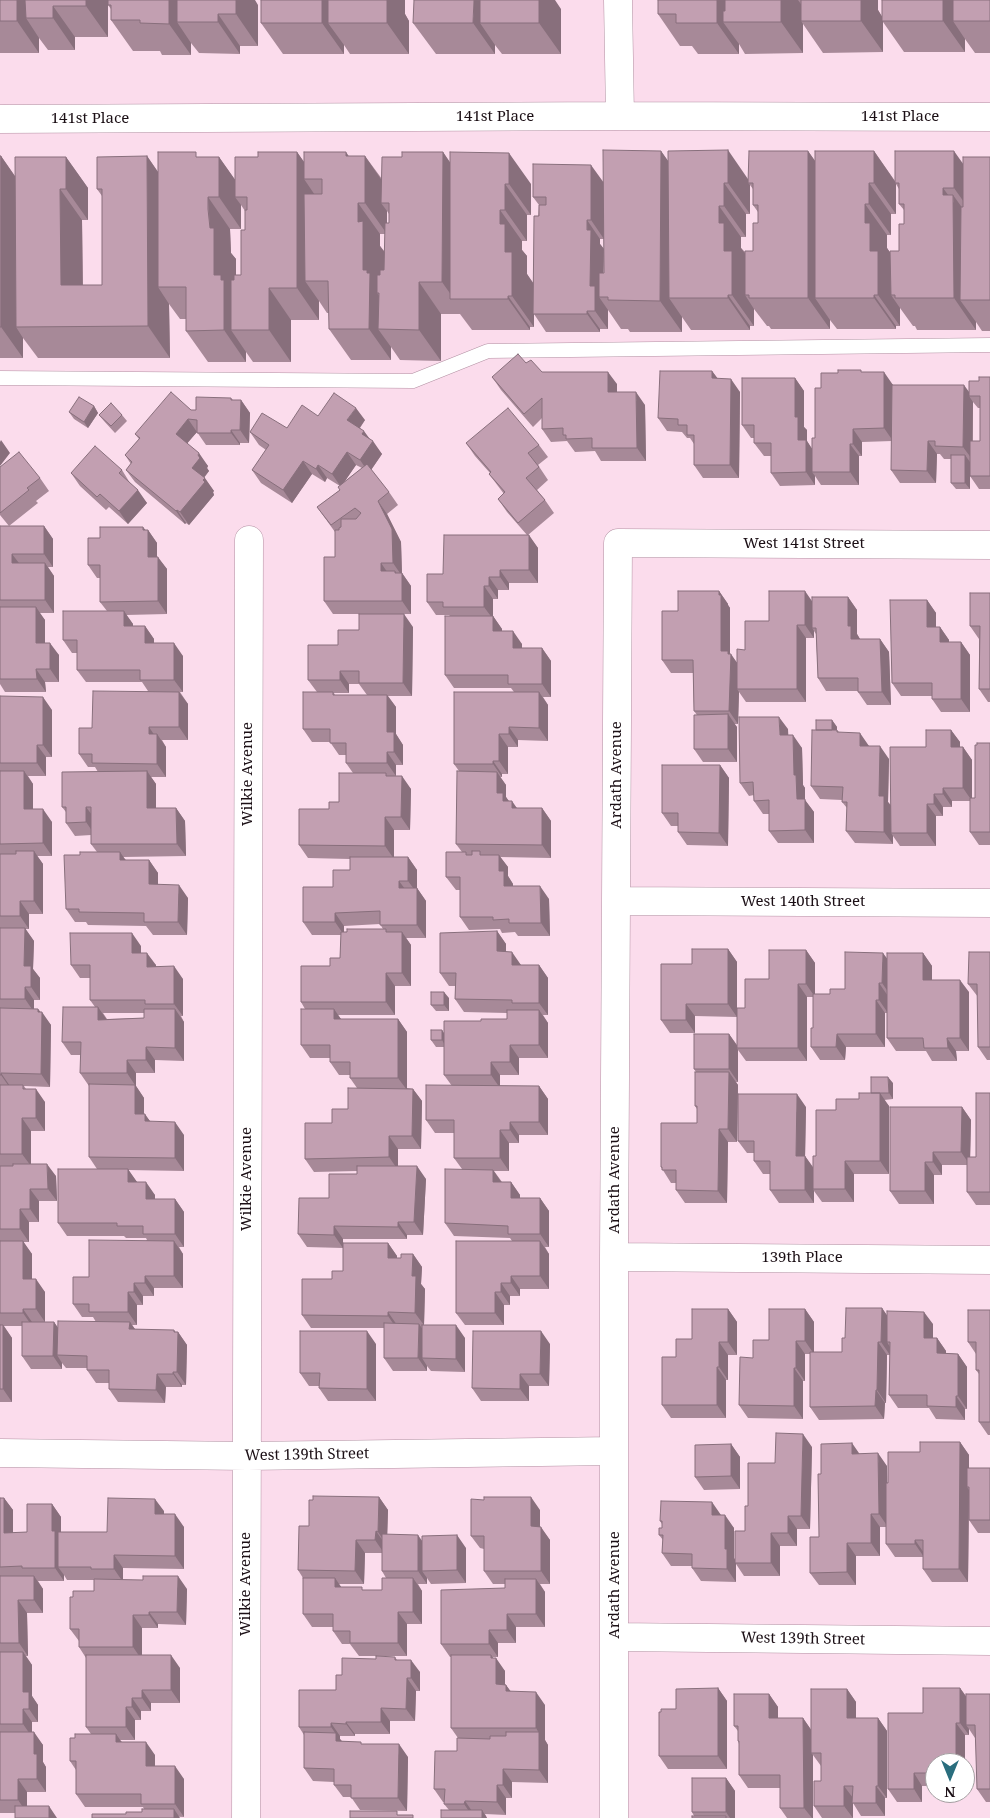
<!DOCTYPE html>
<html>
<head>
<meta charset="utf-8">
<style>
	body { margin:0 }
	#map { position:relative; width:990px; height:1818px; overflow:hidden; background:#fbdcec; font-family:"Noto Serif",serif }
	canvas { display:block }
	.north { position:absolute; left:925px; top:1753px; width:50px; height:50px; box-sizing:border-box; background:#fff; border:1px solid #a49fa1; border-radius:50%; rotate:180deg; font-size:14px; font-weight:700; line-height:20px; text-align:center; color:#1b0f15 }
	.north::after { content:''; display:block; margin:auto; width:18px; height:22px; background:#2a6e7e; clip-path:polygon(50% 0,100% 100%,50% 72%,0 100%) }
</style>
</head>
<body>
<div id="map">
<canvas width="990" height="1818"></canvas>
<div class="north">N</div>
</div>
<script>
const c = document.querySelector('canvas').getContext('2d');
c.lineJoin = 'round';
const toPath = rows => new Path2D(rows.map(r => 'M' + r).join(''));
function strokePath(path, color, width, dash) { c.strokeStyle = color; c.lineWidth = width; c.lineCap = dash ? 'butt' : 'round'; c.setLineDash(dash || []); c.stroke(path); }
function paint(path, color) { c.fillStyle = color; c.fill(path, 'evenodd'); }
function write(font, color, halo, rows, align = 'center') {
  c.font = font + ' "Noto Serif",serif'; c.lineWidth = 4; c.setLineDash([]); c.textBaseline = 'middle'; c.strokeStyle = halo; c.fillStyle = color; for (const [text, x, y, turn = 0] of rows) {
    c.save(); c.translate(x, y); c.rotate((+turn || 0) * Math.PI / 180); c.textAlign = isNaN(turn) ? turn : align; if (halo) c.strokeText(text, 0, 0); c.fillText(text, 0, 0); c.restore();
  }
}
const service = toPath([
	[0,378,413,381,488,351,990,345]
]);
const minor = toPath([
	[618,0,620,116],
	[0,119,620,116,990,117],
	[616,901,990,903],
	[614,1257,990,1260],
	[0,1453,247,1456,614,1451],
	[615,1637,990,1641],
	[246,1818,249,540],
	[614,1818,614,1257,618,543,990,545]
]);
strokePath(service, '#b290a2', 15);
strokePath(minor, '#b290a2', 29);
strokePath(service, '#fff', 14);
strokePath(minor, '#fff', 28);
paint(toPath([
	[0,0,258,5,258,46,240,46,240,54,199,53,191,43,191,55,162,55,160,51,133,51,111,20,111,9,108,5,108,37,75,37,75,50,48,50,39,38,39,53,0,53],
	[405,0,405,14,409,21,409,54,350,54,344,45,344,54,283,54,261,23],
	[658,0,878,0,878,10,882,17,990,0,990,53,975,53,965,39,965,52,904,52,883,22,883,52,823,53,803,24,803,53,745,54,739,44,739,54,698,54,692,46,680,46,658,14],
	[561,9,561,54,502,54,495,45,495,54,436,54,413,23],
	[661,151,668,161,748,180,808,151,815,161,874,151,895,181,990,157,990,331,982,331,976,322,976,330,917,330,915,326,913,326,900,308,900,326,896,326,896,329,837,329,830,320,830,329,771,329,769,326,767,326,754,309,754,326,750,326,750,330,691,330,682,317,682,332,630,332,628,329,621,329,608,310,608,329,600,329,600,332,546,332,534,314,534,327,530,327,530,330,472,330,460,314,441,314,441,361,400,360,391,347,391,360,351,360,329,329,329,313,327,313,319,301,319,320,291,320,291,362,253,362,246,352,246,362,208,362,186,331,186,319,180,319,169,304,170,358,38,358,23,338,23,358,0,358,0,156,1,156,15,176,66,157,88,188,88,220,82,220,83,285,102,285,102,196,97,189,147,156,158,172,199,157,219,157,235,180,258,157,297,152,304,162,348,156,365,156,382,179,402,157,443,152,450,163,531,184,531,215,527,215,527,241,522,241,522,250,527,256,527,274,533,284,539,205,533,197,603,182],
	[896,184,899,189,899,204,904,210,904,224,899,251,890,253,887,248,887,235,891,235,891,214,896,214],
	[750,185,753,189,753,205,758,212,758,223,753,251,745,252,741,248,741,237,746,237,746,214,750,214],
	[241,205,245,211,245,230,241,275,236,275,236,259,231,253,230,229,241,229],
	[387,211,389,214,389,223,387,223],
	[380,234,385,234,385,252,380,246],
	[600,239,604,239,604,273,603,273,604,249,600,244],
	[526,363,542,372,617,384,617,392,645,405,646,461,601,461,595,451,575,452,567,441,551,442,542,429,542,418,533,427,501,390,492,377],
	[712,371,718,379,740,392,739,478,703,478,694,465,694,444,690,438,687,438,682,432,667,431,658,418],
	[863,372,893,385,969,392,979,381,990,377,990,489,979,489,970,476,970,489,956,489,951,483,951,459,944,459,940,454,937,454,936,483,900,483,891,470,892,441,862,442,862,456,859,456,859,485,821,485,815,476,815,485,780,486,771,473,771,456,764,456,754,443,754,438,751,438,742,425,795,378,804,391,804,427,807,430,807,441,812,450,815,438,821,388,838,373],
	[973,402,978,408,980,408,980,441,973,441],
	[231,398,233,400,241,400,250,413,249,443,240,443,240,445,206,445,197,432,187,443,208,466,207,468,209,471,204,478,214,491,213,492,214,495,189,525,186,523,185,524,135,482,126,470,131,464,125,455,139,439,135,434,191,410,196,410],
	[94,406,98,413,88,428,74,419,69,412],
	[99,415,122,415,127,421,115,433,104,421],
	[318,416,365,420,360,428,382,454,371,470,389,492,398,505,387,514,401,542,402,573,411,586,411,614,333,614,324,601,335,557,335,532,317,507,340,490,340,486,327,478,325,482,312,474,292,503,261,483,252,470,266,450,259,445,250,432,287,428],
	[356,465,362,468,344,482],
	[466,443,539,445,548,457,538,465,548,480,537,490,545,500,554,513,528,535,538,548,538,583,509,583,509,590,498,590,498,599,493,599,493,616,502,629,502,631,522,644,522,648,542,648,551,661,551,697,543,697,548,705,548,741,518,740,518,747,508,747,508,774,502,774,502,777,500,777,506,785,506,797,508,801,517,808,542,808,551,821,551,858,500,857,508,867,508,876,513,884,513,886,549,899,550,936,518,936,515,932,502,933,500,929,469,930,460,917,460,890,456,890,446,877,462,852,456,844,459,771,454,764,514,692,511,688,454,688,445,675,450,616,449,615,436,615,427,602,443,574,527,535,507,512,498,499,504,494,489,474,490,473,475,456],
	[0,467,40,478,49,491,36,501,38,503,9,526,0,515],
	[122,470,130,483,147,503,128,524,109,507,106,510,80,486,71,473],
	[0,526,44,526,53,539,53,567,48,567,54,576,54,613,39,613,45,620,45,643,59,655,59,682,45,682,46,692,5,692,0,684],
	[143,527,145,530,148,530,157,543,157,557,167,569,167,614,126,615,133,624,133,626,145,626,154,639,154,643,183,656,183,692,180,692,188,704,188,740,162,740,166,747,166,777,151,777,156,784,156,808,176,808,185,821,186,856,123,857,126,860,149,860,158,873,158,884,188,898,187,935,153,935,146,926,88,925,86,922,75,922,66,909,80,855,97,852,91,844,91,835,75,836,66,823,66,812,62,807,98,772,95,767,88,767,79,754,92,728,148,691,142,682,86,682,77,670,77,653,72,653,63,640,107,611,100,602,100,578,97,578,88,565,100,538],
	[719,591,728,604,728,605,730,608,730,654,737,663,745,650,769,621,812,601,848,597,857,610,857,634,860,639,880,639,889,652,891,705,867,705,858,692,858,691,826,691,818,678,816,634,814,631,814,638,806,638,806,702,746,702,739,692,738,724,734,724,737,727,737,762,703,762,694,749,697,715,694,711,693,673,671,673,662,660,678,611],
	[990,593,990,702,988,702,979,689,979,639,970,626],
	[927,600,936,613,936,627,940,627,949,640,949,642,961,642,970,655,970,712,941,712,932,699,932,696,901,696,892,683],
	[413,627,412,696,388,696,396,707,396,734,403,745,403,765,396,765,396,776,411,789,410,830,394,830,394,857,408,857,417,870,417,888,426,901,426,938,406,938,411,945,411,986,395,986,395,1015,338,1015,341,1019,398,1019,407,1032,407,1088,413,1089,422,1101,421,1149,398,1149,398,1166,426,1179,423,1235,407,1235,407,1239,343,1239,343,1243,388,1243,397,1256,397,1258,401,1258,413,1254,422,1267,421,1284,425,1289,424,1325,465,1338,465,1372,431,1371,427,1366,427,1371,393,1371,384,1358,384,1328,311,1328,302,1315,332,1279,343,1271,343,1248,307,1247,298,1234,329,1198,357,1174,357,1171,314,1172,305,1159,332,1123,348,1109,357,1088,350,1078,350,1075,339,1075,330,1062,330,1058,310,1058,301,1045,305,1009,301,1002,330,966,340,958,341,935,312,935,303,922,333,887,350,870,350,859,308,858,299,845,329,809,339,802,353,773,346,763,346,755,339,755,330,742,312,742,303,729,317,692,308,680,338,645,359,630],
	[349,684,359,684,367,695,335,695,334,693,349,693],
	[380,924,383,929,344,932,344,926],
	[0,696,52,710,52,757,46,757,46,776,28,776,33,784,33,809,52,822,52,856,37,856,43,864,43,914,29,914,29,929,25,929,34,941,33,969,40,978,40,1000,34,1000,34,1009,38,1009,51,1025,50,1087,24,1086,26,1089,45,1102,45,1131,31,1131,31,1164,56,1176,57,1201,39,1201,39,1222,29,1222,29,1242,23,1242,32,1254,32,1279,45,1292,45,1322,54,1322,58,1328,96,1322,93,1317,82,1317,73,1304,89,1277,147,1240,146,1238,126,1238,124,1236,67,1236,58,1223,97,1169,89,1157,89,1086,80,1073,81,1055,71,1055,62,1042,95,1007,90,1000,90,978,80,978,71,965,141,946,141,953,156,965,156,966,183,979,183,1016,181,1016,184,1022,184,1061,155,1060,155,1073,136,1073,136,1086,144,1098,144,1114,150,1121,184,1135,184,1171,128,1170,137,1182,155,1195,155,1199,175,1199,184,1212,184,1247,179,1247,183,1254,183,1288,154,1288,154,1296,143,1296,143,1305,137,1305,137,1325,132,1325,135,1329,178,1332,187,1345,186,1385,182,1385,182,1387,166,1387,165,1403,118,1402,109,1389,109,1383,96,1383,87,1370,87,1368,66,1368,62,1363,62,1369,31,1369,22,1356,22,1326,4,1326,12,1338,12,1402,0,1402],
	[103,1013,144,1013,144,1018,107,1019],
	[832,720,837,727,837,730,839,732,869,746,889,759,888,802,891,805,926,747,951,730,960,742,960,747,963,747,972,760,972,798,975,798,990,743,990,845,979,845,970,832,970,801,952,801,952,807,943,807,943,816,936,816,936,846,900,846,893,836,893,844,855,843,846,831,847,808,842,802,842,800,820,799,811,786,816,730],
	[788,729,788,735,802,748,803,785,805,788,805,800,814,812,814,843,778,843,769,831,769,814,763,814,754,801,754,795,749,796,740,783],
	[720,765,729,778,728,846,687,845,678,832,678,826,671,826,662,813],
	[497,931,506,944,506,952,521,965,539,965,548,978,548,1015,543,1015,548,1023,548,1058,519,1058,519,1075,500,1075,500,1086,539,1086,548,1099,548,1135,519,1135,519,1143,509,1143,509,1171,494,1171,502,1182,511,1182,520,1195,520,1198,540,1198,549,1211,549,1247,545,1247,549,1254,549,1289,520,1289,520,1296,510,1296,510,1305,504,1305,504,1325,465,1325,456,1313,512,1241,510,1238,454,1236,445,1223,462,1169,454,1158,454,1133,435,1133,426,1120,452,1086,444,1075,444,1047,436,1047,431,1040,442,1030,444,1033,481,1021,507,1019,507,1013,464,1012,455,999,455,986,449,986,440,973],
	[728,949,737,962,737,1008,745,1008,769,979,806,950,815,963,815,994,830,994,845,989,887,959,923,953,932,966,932,980,969,992,969,1051,956,1051,957,1061,932,1061,926,1051,896,1051,887,1038,887,1013,885,1013,885,1047,846,1047,845,1060,820,1060,811,1047,813,1028,813,997,807,997,807,1061,746,1061,738,1050,738,1082,736,1082,738,1085,737,1142,728,1142,727,1203,685,1203,676,1190,676,1183,671,1183,661,1167,697,1123,697,1109,695,1106,696,1072,694,1069,729,1034,737,1045,737,1017,695,1016,695,1033,670,1033,661,1020,692,964],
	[990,952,990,1060,987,1060,978,1047,978,997,968,984],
	[449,998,449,1011,436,1011,431,1005],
	[893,1083,893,1099,884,1100,889,1106,889,1174,854,1174,854,1202,822,1202,814,1191,814,1203,779,1203,770,1190,770,1174,763,1174,754,1161,754,1153,747,1153,738,1141,806,1107,805,1156,813,1167,816,1156,836,1110],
	[990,1093,990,1205,976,1205,967,1192,967,1165,942,1165,942,1175,934,1175,934,1204,899,1204,890,1191,962,1107,971,1120,970,1157,976,1157],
	[882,1308,887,1316,933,1324,933,1338,937,1338,946,1351,946,1353,958,1354,967,1367,967,1409,965,1409,965,1420,936,1419,929,1408,898,1408,889,1395,890,1355,887,1355,886,1403,885,1403,884,1419,819,1420,810,1407,810,1354,805,1354,805,1381,803,1381,803,1419,748,1418,739,1405,753,1358,769,1340,805,1309,814,1322,814,1352,842,1352,845,1338],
	[728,1309,737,1322,737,1355,728,1355,728,1380,726,1380,726,1418,671,1418,662,1405,692,1339],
	[990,1310,990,1435,988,1435,979,1422,979,1374,976,1370,976,1354,968,1342],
	[376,1344,376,1401,328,1401,319,1388,319,1386,309,1386,300,1373],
	[550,1344,549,1386,529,1386,529,1401,481,1401,472,1388],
	[960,1442,969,1455,969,1468,990,1468,990,1533,978,1533,969,1520,969,1510,968,1582,932,1582,923,1569,923,1557,895,1557,886,1544,886,1527,880,1527,880,1556,856,1556,856,1585,819,1585,810,1573,819,1537,821,1474,859,1454,887,1466,887,1483,920,1452],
	[731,1444,740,1457,740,1489,704,1490,695,1477],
	[812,1447,810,1529,797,1529,797,1546,780,1546,780,1576,744,1576,736,1564,736,1582,701,1581,692,1568,692,1566,671,1566,662,1553,663,1540,659,1535,662,1528,662,1524,660,1521,721,1515,734,1528,734,1558,735,1560,745,1531,748,1506,775,1463],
	[379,1497,388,1510,387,1535,466,1548,466,1583,431,1584,427,1578,427,1584,418,1584,422,1591,422,1624,407,1624,407,1656,359,1656,350,1644,342,1644,333,1631,333,1627,312,1627,303,1614,303,1578,298,1570,309,1526],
	[365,1553,382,1553,382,1571,386,1578,382,1590,364,1590,341,1587,339,1584,364,1584],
	[0,1498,4,1498,13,1510,13,1533,27,1532,52,1504,61,1517,61,1532,107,1532,164,1511,164,1514,184,1527,184,1569,123,1568,123,1580,187,1589,186,1625,158,1624,158,1628,142,1628,142,1655,180,1668,180,1703,151,1703,151,1711,141,1711,141,1720,135,1720,135,1740,120,1740,122,1742,155,1755,155,1766,184,1779,184,1817,126,1814,142,1812,144,1809,143,1807,85,1807,76,1794,76,1770,70,1761,75,1738,91,1734,86,1727,86,1658,79,1647,79,1641,70,1629,73,1597,94,1591,94,1580,67,1580,64,1575,64,1581,38,1581,43,1589,43,1613,27,1613,28,1656,26,1656,32,1665,32,1696,38,1705,38,1722,32,1722,32,1732,43,1745,43,1762,46,1767,46,1792,27,1792,27,1806,15,1813,0,1813],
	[540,1510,540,1527,550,1540,550,1584,540,1584,545,1592,545,1627,516,1627,516,1643,498,1643,498,1657,492,1657,505,1671,505,1684,506,1685,510,1691,545,1705,545,1740,548,1745,548,1783,512,1782,512,1798,506,1798,506,1815,485,1814,487,1818,441,1818,449,1810,444,1804,444,1802,443,1802,434,1789,457,1751,458,1738,451,1728,451,1657,450,1657,441,1644,505,1588,505,1584,493,1584,484,1571,484,1549,480,1548,471,1536],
	[395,1657,397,1660,420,1672,420,1691,416,1691,415,1721,390,1721,390,1734,355,1734,355,1736,340,1736,340,1739,342,1741,362,1744,408,1757,407,1811,360,1810,351,1797,343,1797,334,1785,334,1782,313,1781,304,1768,304,1735,299,1727,336,1690,342,1675,376,1659],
	[718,1688,727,1701,727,1769,668,1769,659,1756,676,1709],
	[960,1688,966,1696,990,1694,990,1802,986,1802,977,1789,976,1738,975,1738,969,1729,969,1735,965,1735,965,1786,965,1763,935,1763,935,1786,922,1786,922,1802,897,1802,888,1789,923,1713],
	[847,1689,856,1702,856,1718,878,1718,887,1731,887,1798,885,1798,885,1816,861,1816,853,1803,853,1818,822,1818,814,1806,821,1781,821,1766,813,1755,813,1818,787,1818,780,1808,780,1788,748,1788,739,1775,739,1744,738,1741,738,1731,734,1726,769,1694,778,1707,778,1718,803,1718,811,1730],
	[726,1778,735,1791,735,1818,692,1818,694,1816,692,1812]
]), '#a78998');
paint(toPath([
	[17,0,39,0,26,18,39,38,39,53,17,21],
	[86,0,108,0,108,37,86,6],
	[169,0,192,0,177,22,191,43,191,55,169,24],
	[236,0,255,0,258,5,258,46,236,14],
	[322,0,344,0,328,23,344,45,344,54,322,23],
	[387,0,405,0,405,14,409,21,409,54,387,23],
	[474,0,496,0,480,23,495,45,495,54,473,23],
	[539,0,555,0,561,9,561,54,539,23],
	[717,0,739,0,723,22,739,44,739,54,717,23],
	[781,0,798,0,803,7,801,21,803,24,803,53,781,22],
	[861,0,878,0,878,10,883,18,883,52,861,21],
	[943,0,965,0,953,21,965,39,965,52,943,21],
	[53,6,75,37,75,50,53,18],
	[218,14,240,46,240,54,218,22],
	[728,150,750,182,748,183,750,185,750,214,728,183],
	[661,151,683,182,669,298,682,317,682,332,660,301],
	[808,151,830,182,815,298,830,320,830,329,808,298],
	[874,151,896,183,895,183,896,184,896,214,874,183],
	[954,151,976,182,976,219,954,188],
	[297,152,316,179,304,179,319,201,305,281,319,301,319,320,297,288],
	[346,152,365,180,365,156,387,188,381,203,387,211,387,234,365,203,346,156],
	[443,152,465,184,454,299,442,282],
	[509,153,531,184,531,215,509,184],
	[1,156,23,188,16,327,23,338,23,358,1,327],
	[147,156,169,188,158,287,169,304,170,358,148,326],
	[66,157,88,188,88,220,66,189],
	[219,157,241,188,235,197,241,205,241,229,219,197],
	[591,165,604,183,604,239,591,220],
	[724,183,746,214,746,237,724,206],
	[869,183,891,214,891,235,869,204],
	[505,184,527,215,527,241,505,210],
	[943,188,954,203,953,195,976,227,960,300,976,322,976,330,954,298,943,195],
	[60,189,82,220,83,316,61,285],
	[208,197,230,229,231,253,236,259,236,297,231,330,246,352,246,362,224,330,214,275,210,228],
	[358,203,380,234,380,246,385,253,385,294,377,293,392,314,378,329,391,347,391,360,369,329,358,222],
	[865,204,887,235,887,248,892,255,895,295,891,295,900,308,900,326,878,295,865,223],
	[719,206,741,237,741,248,746,255,749,295,745,295,754,309,754,326,732,295,719,223],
	[500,210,522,241,522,250,527,256,527,274,534,284,534,327,512,296,500,224],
	[587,220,600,239,600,244,604,249,603,297,599,297,608,310,608,329,595,311,590,286],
	[419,282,441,314,441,361,419,330],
	[269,288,291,320,291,362,269,330],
	[728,295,750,326,750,330,728,298],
	[874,295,896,326,896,329,874,298],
	[508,296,530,327,530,330,508,299],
	[587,311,600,329,600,332,587,314],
	[712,371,721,383,712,378],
	[608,372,617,384,617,405,608,392],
	[884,372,893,385,893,441,884,428],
	[795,378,804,391,804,427,807,430,807,441,815,453,812,472,815,476,815,485,806,472,798,440,795,417],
	[731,379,740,392,739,478,730,465],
	[964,385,972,396,969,396,973,402,972,459,963,447],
	[636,392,645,405,646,461,637,448],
	[241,400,250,413,249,443,240,430],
	[94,406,98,413,88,428,84,422],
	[356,408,365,420,356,433,347,420],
	[188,419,197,432,185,446,176,434],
	[853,429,862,442,862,456,853,444],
	[231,430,240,443,240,445,231,433],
	[364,431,372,442,373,441,382,454,369,473,360,460,362,434],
	[1,440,10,453,0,466,0,442],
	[928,441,937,454,936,483,927,471],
	[850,444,859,456,859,485,850,472],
	[347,452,356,465,341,487,332,474],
	[199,453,208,466,207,468,209,471,201,481,192,468],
	[965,455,970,462,970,489,965,483],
	[303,461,312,474,292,503,283,490],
	[318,465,327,478,325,482,316,469],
	[205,478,214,491,213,492,214,495,189,525,180,512],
	[138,490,147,503,128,524,119,511],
	[378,501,387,514,401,542,402,576,393,563],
	[177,510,186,523,185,524,176,511],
	[44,526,53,539,53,567,44,554],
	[143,527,148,533,148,530,157,543,157,569,148,557],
	[529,535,538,548,538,583,529,570],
	[12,554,22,567,12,563],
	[158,557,167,569,167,614,158,601],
	[45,563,54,576,54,613,45,600],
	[381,563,390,576,381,571],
	[500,570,509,583,509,590,500,577],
	[395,571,402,581,402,573,411,586,411,614,402,601],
	[489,577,498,590,498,599,489,586],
	[484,586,493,599,493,619,484,607],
	[719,591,728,604,728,605,730,608,730,654,731,654,740,667,737,689,739,692,738,724,729,711,721,651],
	[805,591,814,604,812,628,814,631,814,638,805,625],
	[848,597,857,610,857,634,860,639,851,639,848,626],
	[927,600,936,613,936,640,927,627],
	[36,607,45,620,45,656,36,643],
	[124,611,133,624,133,639,124,626],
	[404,614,413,627,412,696,403,683],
	[493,616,502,629,502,644,493,631],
	[797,625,806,638,806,702,797,689],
	[145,626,154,639,154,656,145,643],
	[940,627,949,640,949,655,940,642],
	[513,631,522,644,522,661,513,648],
	[880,639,889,652,891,705,882,692],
	[961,642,970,655,970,712,961,699],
	[50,643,59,655,59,682,50,669],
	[174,643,183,656,183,692,174,680],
	[542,648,551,661,551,697,542,684],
	[36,669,45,682,46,692,37,679],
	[340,671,349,684,349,693,340,680],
	[179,692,188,704,188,740,179,727],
	[539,692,548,705,548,741,539,728],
	[387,695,396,707,396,734,403,745,403,765,394,752,387,732],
	[43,697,52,710,52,757,43,745],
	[728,714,737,727,737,762,728,749],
	[779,717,788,729,789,748,780,735],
	[832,720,837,727,837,738,832,732],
	[149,727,157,739,157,734,166,747,166,777,157,764,149,734],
	[509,727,518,740,518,747,509,734],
	[951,730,960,742,960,760,951,747],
	[860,733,869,746,869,759,860,746],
	[499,734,508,747,508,774,499,761],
	[793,735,802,748,803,785,805,788,805,800,814,812,814,843,805,830,797,799,794,775],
	[37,745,46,757,46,776,37,763],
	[880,746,889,759,888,802,893,809,891,833,893,836,893,844,884,832,879,796],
	[963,747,972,760,972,801,963,788],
	[387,752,396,765,396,776,387,763],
	[493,761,502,774,502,777,493,764],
	[720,765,729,778,728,846,719,833],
	[24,771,33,784,33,822,24,809],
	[147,771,156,784,156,821,147,808],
	[497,772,506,785,506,797,512,805,512,814,497,793],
	[402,776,411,789,410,830,401,817],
	[943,788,952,801,952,807,943,794],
	[934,794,943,807,943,816,934,804],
	[512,801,521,814,512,808],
	[927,804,936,816,936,846,927,833],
	[86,807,95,819,95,835,86,822],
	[176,808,185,821,186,856,177,844],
	[542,808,551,821,551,858,542,845],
	[43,809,52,822,52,856,43,843],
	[385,817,394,830,394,859,385,846],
	[34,851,43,864,43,914,34,901],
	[120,852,129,865,120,860],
	[499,855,508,867,508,876,513,884,513,899,504,886,499,871],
	[408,857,417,870,417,893,408,881],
	[149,860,158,873,158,897,149,884],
	[399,881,408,893,399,888],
	[179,885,188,898,187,935,178,922],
	[540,886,549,899,550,936,541,923],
	[417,888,426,901,426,938,417,925],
	[20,901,29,914,29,929,20,916],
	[335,913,344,926,344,935,335,922],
	[25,928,34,941,33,969,40,978,40,1000,31,987,24,966],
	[497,931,506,944,506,964,497,951],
	[402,932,411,945,411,986,402,973],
	[132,933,141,946,141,966,132,953],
	[728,949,737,962,737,1017,728,1004],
	[806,950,815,963,815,997,806,984],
	[512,952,521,965,512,965],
	[147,953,156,965,156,979,147,967],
	[883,953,892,965,891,996,882,983],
	[923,953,932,966,932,992,923,980],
	[539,965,548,978,548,1015,539,1003],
	[174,966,183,979,183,1016,174,1004],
	[386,973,395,986,395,1015,386,1002],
	[960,980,969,992,969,1051,960,1038],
	[879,983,888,996,888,1013,879,1000],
	[798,984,807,997,807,1061,798,1048],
	[25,987,34,1000,34,1012,25,999],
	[444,992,449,998,449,1011,444,1005],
	[876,1000,885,1013,885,1047,876,1034],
	[686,1004,695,1016,695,1033,686,1020],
	[98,1007,107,1020,98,1020],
	[38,1009,42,1014,42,1012,51,1025,50,1087,41,1074],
	[175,1009,184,1022,184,1061,175,1048],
	[334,1009,343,1022,334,1019],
	[539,1010,548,1023,548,1058,539,1045],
	[398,1019,407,1032,407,1090,398,1078],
	[442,1030,446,1037,446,1047,442,1040],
	[729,1034,738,1047,737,1048,738,1050,738,1082,729,1069],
	[837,1034,846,1047,845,1060,836,1047],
	[947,1038,956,1051,957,1061,948,1048],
	[510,1045,519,1058,519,1075,510,1062],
	[146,1047,155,1060,155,1073,146,1060],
	[127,1060,136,1073,136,1086,144,1098,144,1127,135,1114,135,1085,127,1073],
	[491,1062,500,1075,500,1088,491,1075],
	[729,1072,738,1085,737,1142,728,1129],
	[1,1073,10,1086,10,1088,1,1075],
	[888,1077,893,1083,893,1099,889,1093],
	[539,1086,548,1099,548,1135,539,1122],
	[36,1089,45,1102,45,1131,36,1118],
	[413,1089,422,1101,421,1149,412,1136],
	[880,1093,889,1106,889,1174,880,1161],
	[797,1094,806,1107,805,1160,805,1156,814,1169,813,1189,814,1191,814,1203,805,1190,796,1156],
	[962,1107,971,1120,970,1165,961,1152],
	[145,1114,154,1127,145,1121],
	[22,1118,31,1131,31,1166,22,1154],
	[175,1122,184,1135,184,1171,175,1158],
	[510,1122,519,1135,519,1143,510,1130],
	[719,1129,728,1142,727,1203,718,1191],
	[500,1130,509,1143,509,1171,500,1158],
	[389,1136,398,1149,398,1170,389,1157],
	[933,1152,942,1165,942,1175,933,1162],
	[845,1161,854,1174,854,1202,845,1189],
	[925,1162,934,1175,934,1204,925,1191],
	[47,1164,56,1176,57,1201,48,1189],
	[417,1166,426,1179,423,1235,414,1222],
	[128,1169,137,1182,128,1182],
	[493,1170,502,1183,493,1182],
	[146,1182,155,1195,155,1212,146,1199],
	[511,1182,520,1195,520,1211,511,1198],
	[30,1189,39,1201,39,1222,30,1209],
	[540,1198,549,1211,549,1247,540,1234],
	[175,1199,184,1212,184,1247,175,1234],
	[20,1209,29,1222,29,1242,20,1229],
	[398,1222,407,1235,407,1239,398,1227],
	[334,1226,343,1239,343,1248,334,1235],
	[23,1241,32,1254,32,1292,23,1279],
	[174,1241,183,1254,183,1288,174,1276],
	[540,1241,549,1254,549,1289,540,1276],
	[388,1243,397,1256,397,1271,388,1258],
	[413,1254,422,1267,421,1284,425,1289,424,1325,415,1313,412,1276],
	[145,1276,154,1288,154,1296,145,1283],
	[511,1276,520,1289,520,1296,511,1283],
	[36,1279,45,1292,45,1322,36,1309],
	[134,1283,143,1296,143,1305,134,1292],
	[501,1283,510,1296,510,1305,501,1292],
	[128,1292,137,1305,137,1325,128,1312],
	[495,1292,504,1305,504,1325,495,1313],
	[882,1308,891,1321,890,1342,887,1342,890,1347,890,1355,881,1342],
	[23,1309,32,1322,32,1326,23,1313],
	[728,1309,737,1322,737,1355,728,1342],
	[805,1309,814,1322,814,1354,805,1341],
	[388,1312,397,1325,397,1329,388,1316],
	[924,1312,933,1324,933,1351,924,1338],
	[54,1322,63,1335,57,1355,62,1363,62,1369,53,1356],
	[130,1322,139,1335,129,1329],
	[419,1324,428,1337,422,1358,427,1366,427,1371,418,1358],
	[3,1325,12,1338,12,1402,3,1389],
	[456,1325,465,1338,465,1372,456,1359],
	[174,1330,178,1336,178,1332,187,1345,186,1385,177,1372],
	[367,1331,376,1344,376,1401,367,1389],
	[541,1331,550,1344,549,1386,540,1374],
	[937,1338,946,1351,946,1366,937,1353],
	[796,1341,805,1354,805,1381,796,1368],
	[719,1342,728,1355,728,1380,719,1367],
	[878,1342,887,1355,886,1403,877,1390],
	[958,1354,967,1367,967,1409,958,1396],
	[717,1367,726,1380,726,1418,717,1405],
	[794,1368,803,1381,803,1419,794,1406],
	[173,1372,182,1385,182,1387,173,1374],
	[157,1374,166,1387,165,1403,156,1390],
	[520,1374,529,1386,529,1401,520,1389],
	[876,1390,885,1403,884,1419,875,1406],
	[956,1396,965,1409,965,1420,956,1407],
	[803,1434,812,1447,810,1529,801,1516],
	[960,1442,969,1455,969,1487,967,1487,969,1490,968,1582,959,1569],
	[852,1443,861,1456,852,1454],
	[731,1444,740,1457,740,1489,731,1476],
	[878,1453,887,1466,888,1527,879,1514],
	[379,1497,388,1510,387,1545,378,1532],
	[531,1497,540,1510,540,1539,531,1526],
	[4,1498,13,1510,13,1546,4,1533],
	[155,1499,164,1511,164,1526,155,1514],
	[712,1502,721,1515,712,1515],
	[52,1504,61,1517,61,1541,58,1567,64,1575,64,1581,55,1568,52,1531],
	[175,1514,184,1527,184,1569,175,1556],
	[871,1514,880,1527,880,1556,871,1543],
	[725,1515,734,1528,734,1558,736,1561,736,1582,727,1569,725,1549],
	[788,1516,797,1529,797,1546,788,1533],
	[541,1527,550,1540,550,1584,541,1571],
	[376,1531,385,1544,384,1553,375,1540],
	[771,1533,780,1546,780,1576,771,1563],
	[418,1535,427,1548,422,1571,427,1578,427,1584,418,1571],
	[457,1535,466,1548,466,1583,457,1570],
	[356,1540,365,1553,364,1584,355,1571],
	[915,1540,924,1553,924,1557,915,1544],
	[847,1543,856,1556,856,1585,847,1572],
	[114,1555,123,1568,123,1582,114,1569],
	[34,1576,43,1589,43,1613,34,1600],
	[178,1576,187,1589,186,1625,177,1612],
	[335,1578,344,1591,335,1587],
	[413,1578,422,1591,422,1624,413,1612],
	[536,1579,545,1592,545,1627,536,1614],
	[18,1600,27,1613,28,1656,19,1643],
	[149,1612,158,1624,158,1628,149,1615],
	[398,1612,407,1624,407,1656,398,1643],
	[507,1614,516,1627,516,1643,507,1630],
	[133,1615,142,1628,142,1660,133,1647],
	[489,1630,498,1643,498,1657,489,1644],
	[23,1652,32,1665,32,1696,38,1705,38,1722,29,1709,23,1692],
	[171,1655,180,1668,180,1703,171,1690],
	[491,1655,496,1662,496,1658,505,1671,505,1697,496,1684],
	[411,1660,420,1672,420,1691,411,1678],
	[407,1678,416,1691,415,1721,406,1709],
	[506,1685,515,1697,506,1691],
	[718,1688,727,1701,727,1769,718,1756],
	[960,1688,969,1701,966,1725,969,1729,969,1735,960,1723],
	[847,1689,856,1702,856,1731,847,1718],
	[142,1690,151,1703,151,1711,142,1698],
	[536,1692,545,1705,545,1740,548,1745,548,1783,539,1770,539,1733,536,1728],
	[769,1694,778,1707,778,1731,769,1718],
	[132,1698,141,1711,141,1720,132,1707],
	[126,1707,135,1720,135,1740,126,1727],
	[381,1708,390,1721,390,1734,381,1722],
	[23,1709,32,1722,32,1737,23,1724],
	[803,1718,812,1731,811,1753,813,1755,813,1818,812,1818,804,1808],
	[878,1718,887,1731,887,1798,878,1786],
	[346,1722,355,1734,355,1736,346,1724],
	[331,1723,340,1736,340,1739,345,1746,336,1741,336,1734,331,1727],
	[956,1723,965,1735,965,1786,965,1763,956,1763],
	[34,1732,43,1745,43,1762,46,1767,46,1792,37,1779,34,1754],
	[116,1734,125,1747,116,1742],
	[146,1742,155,1755,155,1779,146,1766],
	[399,1744,408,1757,407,1811,398,1798],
	[175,1766,184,1779,184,1817,175,1804],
	[503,1769,512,1782,512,1798,503,1785],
	[914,1773,922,1786,922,1802,914,1789],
	[726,1778,735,1791,735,1818,730,1818,726,1812],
	[18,1779,27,1792,27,1813,18,1800],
	[497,1785,506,1798,506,1815,497,1802],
	[844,1786,853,1798,853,1818,844,1806],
	[876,1786,885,1798,885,1816,876,1803],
	[465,1801,474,1814,473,1817,464,1804],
	[49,1806,57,1818,49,1818],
	[174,1809,180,1818,174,1818],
	[482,1810,487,1818,482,1818]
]), '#886f7c');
const building = toPath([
	[0,0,17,0,17,21,0,21,0,0],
	[25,0,86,0,86,6,53,6,53,18,26,18,25,0],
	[108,0,169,0,169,24,140,23,140,20,111,20,111,5,108,5,108,0],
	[177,0,236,0,236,14,218,14,218,22,177,22,177,0],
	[261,0,322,0,322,23,261,23,261,0],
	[328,0,387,0,387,23,328,23,328,0],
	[414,0,474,0,473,23,413,23,414,0],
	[480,0,539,0,539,23,480,23,480,0],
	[658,0,717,0,717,23,676,23,676,14,658,14,658,0],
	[725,0,781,0,781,22,723,22,723,11,725,11,725,0],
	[801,0,861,0,861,21,801,21,801,0],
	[882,0,943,0,943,21,882,21,882,0],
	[953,0,990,0,990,21,953,21,953,0],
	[603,150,661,151,660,301,608,300,608,297,599,297,599,273,604,273,603,150],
	[728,150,728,183,724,183,724,206,719,206,719,223,724,223,724,251,732,251,732,295,728,295,728,298,669,298,668,151,728,150],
	[749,151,808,151,808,298,749,298,749,295,745,295,745,251,753,251,753,223,758,223,758,205,753,205,753,183,748,183,749,151],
	[815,151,874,151,874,183,869,183,869,204,865,204,865,223,870,223,870,251,878,251,878,295,874,295,874,298,815,298,815,151],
	[895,151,954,151,954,188,943,188,943,195,953,195,954,298,895,298,895,295,891,295,890,251,899,251,899,224,904,224,904,204,899,204,899,183,895,183,895,151],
	[158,152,196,152,196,157,219,157,219,197,208,197,208,209,210,228,214,228,214,275,221,275,221,280,224,280,224,330,186,331,186,287,158,287,158,152],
	[258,152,297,152,297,288,269,288,269,330,231,330,231,280,234,280,234,275,241,275,241,230,245,230,245,210,247,210,247,197,235,197,235,157,258,157,258,152],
	[304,152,346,152,346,156,365,156,365,203,358,203,358,222,363,221,363,270,367,270,367,273,370,273,369,329,329,329,328,281,305,281,304,194,322,194,322,179,304,179,304,152],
	[402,152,443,152,442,282,419,282,419,330,378,329,379,293,377,293,377,275,380,275,380,270,384,270,385,223,389,223,389,203,381,203,382,157,402,157,402,152],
	[450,152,509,153,509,184,505,184,505,210,500,210,500,224,505,224,505,252,512,252,512,296,508,296,508,299,450,299,450,152],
	[0,156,1,156,1,327,0,327,0,156],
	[147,156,148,326,16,327,15,157,66,157,66,189,60,189,61,285,102,285,102,189,97,189,97,157,147,156],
	[963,157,990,157,990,300,960,300,961,207,963,207,963,157],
	[533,164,591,165,591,220,587,220,587,230,591,230,590,286,595,286,595,311,587,311,587,314,533,314,534,216,539,216,539,205,546,205,546,197,533,197,533,164],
	[518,354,526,363,531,360,542,372,608,372,608,392,636,392,637,448,592,448,592,438,566,439,566,435,563,435,563,428,542,429,542,398,524,414,492,377,518,354],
	[838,370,861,370,861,372,884,372,884,428,853,429,853,444,850,444,850,472,812,472,812,438,815,438,815,388,821,388,821,373,838,373,838,370],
	[660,371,712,371,712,378,731,379,730,465,694,465,694,435,687,435,687,425,678,425,678,419,658,418,660,371],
	[979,377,990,377,990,476,970,476,970,441,980,441,980,396,969,396,969,381,979,381,979,377],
	[742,378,795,378,795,417,798,417,798,440,806,440,806,472,771,473,771,443,754,443,754,425,742,425,742,378],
	[892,385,964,385,963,447,935,446,935,441,928,441,927,471,891,470,892,385],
	[171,392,191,410,196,410,196,397,231,398,231,400,241,400,240,430,231,430,231,433,197,433,197,420,188,419,176,434,199,453,198,455,200,458,192,468,205,478,203,480,205,482,180,512,177,510,176,511,126,470,132,462,125,455,140,438,135,434,171,392],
	[334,393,356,408,347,420,364,431,362,434,373,441,360,460,347,452,332,474,318,465,316,469,303,461,283,490,252,470,269,445,250,432,262,413,287,428,302,405,318,416,334,393],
	[79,397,94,406,84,422,69,412,79,397],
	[111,403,122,415,111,426,99,415,111,403],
	[508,408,539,445,528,453,539,467,526,478,545,500,518,523,498,499,505,492,489,474,491,472,466,443,508,408],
	[95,446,122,470,119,473,138,490,119,511,100,494,97,497,71,473,95,446],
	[19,452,40,478,27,488,29,490,0,513,0,467,19,452],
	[951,455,965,455,965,483,951,483,951,455],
	[367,464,389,492,378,501,392,529,393,563,381,563,381,571,395,571,395,573,402,573,402,601,324,601,324,557,335,557,335,530,339,530,339,528,341,527,341,519,356,519,361,513,355,508,331,525,317,507,340,490,338,487,367,464],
	[0,526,44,526,44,554,12,554,12,563,45,563,45,600,0,600,0,526],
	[100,527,143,527,143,530,148,530,148,557,158,557,158,601,100,602,100,565,88,565,88,538,100,538,100,527],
	[444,535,529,535,529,570,500,570,500,577,489,577,489,586,484,586,484,607,443,607,443,602,427,602,427,574,443,574,444,535],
	[678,591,719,591,719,595,721,595,721,651,728,651,728,654,731,654,729,711,694,711,693,660,662,660,662,611,678,611,678,591],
	[769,591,805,591,805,625,797,625,797,689,737,689,737,649,745,650,745,621,769,621,769,591],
	[970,593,990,593,990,689,979,689,980,626,970,626,970,593],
	[812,597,848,597,848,626,851,626,851,639,880,639,882,692,858,692,858,678,818,678,816,628,812,628,812,597],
	[890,600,927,600,927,627,940,627,940,642,961,642,961,699,932,699,932,683,892,683,890,600],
	[0,607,36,607,36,643,50,643,50,669,36,669,37,679,0,679,0,607],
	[63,611,124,611,124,626,145,626,145,643,174,643,174,680,140,680,140,670,77,670,77,640,63,640,63,611],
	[359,614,404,614,403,683,359,683,359,671,340,671,340,680,308,680,308,645,338,645,338,630,359,630,359,614],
	[445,616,493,616,493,631,513,631,513,648,542,648,542,684,508,684,508,675,445,675,445,616],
	[93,691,179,692,179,727,149,727,149,734,157,734,157,764,92,763,92,754,79,754,79,728,92,728,93,691],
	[303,692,333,692,333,695,387,695,387,732,394,732,394,752,387,752,387,763,346,763,346,743,330,743,330,729,303,729,303,692],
	[454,692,539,692,539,728,509,727,509,734,499,734,499,761,493,761,493,764,454,764,454,692],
	[0,696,43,697,43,745,37,745,37,763,0,763,0,696],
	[728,714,728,749,694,749,694,715,728,714],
	[739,717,779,717,780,735,793,735,794,775,796,775,797,799,805,799,805,830,769,831,769,800,754,801,753,782,740,783,739,717],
	[816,720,832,720,832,730,816,730,816,720],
	[812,730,837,730,837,732,860,733,860,746,880,746,879,796,884,796,884,832,846,831,847,802,842,802,843,787,811,786,812,730],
	[926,730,951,730,951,747,963,747,963,788,943,788,943,794,934,794,934,804,927,804,927,833,891,833,890,747,926,747,926,730],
	[977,743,990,743,990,832,970,832,970,798,975,798,975,745,977,745,977,743],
	[662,765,720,765,719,833,678,832,678,813,662,813,662,765],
	[0,771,24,771,24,809,43,809,43,843,0,844,0,771],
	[147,771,147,808,176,808,177,844,91,844,91,807,86,807,86,822,66,823,66,807,62,807,62,772,147,771],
	[457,771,497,772,497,793,503,793,503,801,512,801,512,808,542,808,542,845,456,844,457,771],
	[339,773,386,773,386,776,402,776,401,817,385,817,385,846,299,845,299,809,329,809,329,802,339,802,339,773],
	[16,851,34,851,34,901,20,901,20,916,0,916,0,854,16,854,16,851],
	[472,851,480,851,480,855,499,855,499,871,504,871,504,886,540,886,541,923,509,923,509,919,493,920,493,917,460,917,460,877,446,877,446,852,466,852,466,855,472,855,472,851],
	[80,852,120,852,120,860,149,860,149,884,179,885,178,922,144,922,144,913,79,912,79,909,66,909,64,855,80,855,80,852],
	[350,857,408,857,408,881,399,881,399,888,417,888,417,925,380,925,380,911,335,913,335,922,303,922,303,887,333,887,333,870,350,870,350,857],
	[0,928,25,928,24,966,31,966,31,987,25,987,25,999,0,999,0,928],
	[347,929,386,929,386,932,402,932,402,973,386,973,386,1002,301,1002,301,966,330,966,330,958,340,958,341,932,347,932,347,929],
	[497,931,497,951,512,952,512,965,539,965,539,1003,512,1003,512,1000,455,999,456,973,440,973,440,933,497,931],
	[70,933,132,933,132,953,147,953,147,967,174,966,174,1004,145,1004,145,1000,90,1000,90,965,71,965,70,933],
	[692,949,728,949,728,1004,686,1004,686,1020,661,1020,661,964,692,964,692,949],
	[769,950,806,950,806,984,798,984,798,1048,737,1048,737,1008,745,1008,745,979,769,979,769,950],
	[845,952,883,953,882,983,879,983,879,1000,876,1000,876,1034,837,1034,836,1047,811,1047,811,1028,813,1028,813,994,830,994,830,989,845,989,845,952],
	[969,952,990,952,990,1047,978,1047,977,984,968,984,969,952],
	[887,953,923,953,923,980,960,980,960,1038,947,1038,948,1048,924,1048,923,1038,887,1038,887,953],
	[431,992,444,992,444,1005,431,1005,431,992],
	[63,1007,98,1007,98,1020,144,1018,144,1009,175,1009,175,1048,146,1047,146,1060,127,1060,127,1073,80,1073,81,1042,62,1042,63,1007],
	[0,1008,38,1009,38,1012,42,1012,41,1074,1,1073,1,1075,0,1075,0,1008],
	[301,1009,334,1009,334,1019,398,1019,398,1078,350,1078,350,1062,330,1062,330,1045,301,1045,301,1009],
	[507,1010,539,1010,539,1045,510,1045,510,1062,491,1062,491,1075,444,1075,444,1021,481,1021,481,1019,507,1019,507,1010],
	[431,1030,442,1030,442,1040,431,1040,431,1030],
	[694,1034,729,1034,729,1069,694,1069,694,1034],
	[695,1072,729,1072,728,1129,719,1129,718,1191,676,1190,676,1170,662,1170,662,1167,661,1167,661,1123,697,1123,697,1106,695,1106,695,1072],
	[871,1077,888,1077,889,1093,871,1093,871,1077],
	[89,1084,135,1085,135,1114,145,1114,145,1121,175,1122,175,1158,89,1157,89,1084],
	[0,1085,23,1085,23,1089,36,1089,36,1118,22,1118,22,1154,0,1154,0,1085],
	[426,1085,539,1086,539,1122,510,1122,510,1130,500,1130,500,1158,454,1158,454,1120,426,1120,426,1085],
	[348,1088,413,1089,412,1136,389,1136,389,1157,305,1159,305,1123,332,1123,332,1109,348,1109,348,1088],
	[859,1093,880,1093,880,1161,845,1161,845,1189,813,1189,813,1156,816,1156,816,1110,836,1110,836,1099,859,1099,859,1093],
	[976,1093,990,1093,990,1192,967,1192,967,1157,976,1157,976,1093],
	[738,1094,797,1094,796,1156,805,1156,805,1190,770,1190,770,1161,754,1161,754,1141,738,1141,738,1094],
	[890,1107,962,1107,961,1152,933,1152,933,1162,925,1162,925,1191,890,1191,890,1107],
	[13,1164,47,1164,48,1189,30,1189,30,1209,20,1209,20,1229,0,1229,0,1166,13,1166,13,1164],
	[357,1166,417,1166,414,1222,398,1222,398,1227,334,1226,334,1235,298,1234,299,1198,329,1198,329,1174,357,1174,357,1166],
	[58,1169,128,1169,128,1182,146,1182,146,1199,175,1199,175,1234,143,1234,143,1226,117,1226,117,1223,58,1223,58,1169],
	[445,1169,493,1170,493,1182,511,1182,511,1198,540,1198,540,1234,508,1234,508,1226,445,1223,445,1169],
	[89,1240,174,1241,174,1276,145,1276,145,1283,134,1283,134,1292,128,1292,128,1312,89,1312,89,1304,73,1304,73,1277,89,1277,89,1240],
	[0,1241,23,1241,23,1279,36,1279,36,1309,23,1309,23,1313,0,1313,0,1241],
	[456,1241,540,1241,540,1276,511,1276,511,1283,501,1283,501,1292,495,1292,495,1313,456,1313,456,1241],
	[343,1243,388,1243,388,1258,401,1258,401,1254,413,1254,412,1276,416,1276,415,1313,388,1312,388,1316,302,1315,302,1279,332,1279,332,1271,343,1271,343,1243],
	[846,1308,882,1308,881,1342,878,1342,877,1390,876,1390,875,1406,810,1407,810,1352,842,1352,842,1338,845,1338,846,1308],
	[692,1309,728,1309,728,1342,719,1342,719,1367,717,1367,717,1405,662,1405,662,1357,676,1357,676,1339,692,1339,692,1309],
	[769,1309,805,1309,805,1341,796,1341,796,1368,794,1368,794,1406,739,1405,740,1357,753,1358,753,1340,769,1340,769,1309],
	[968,1310,990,1310,990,1422,979,1422,979,1370,976,1370,976,1342,968,1342,968,1310],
	[887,1311,924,1312,924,1338,937,1338,937,1353,958,1354,958,1396,956,1396,956,1407,927,1406,927,1395,889,1395,890,1342,887,1342,887,1311],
	[58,1321,130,1322,129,1329,174,1330,174,1332,178,1332,177,1372,173,1372,173,1374,157,1374,156,1390,109,1389,109,1370,87,1370,87,1356,57,1355,58,1321],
	[22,1322,54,1322,53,1356,22,1356,22,1322],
	[384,1323,419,1324,418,1358,384,1358,384,1323],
	[0,1325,3,1325,3,1389,0,1389,0,1325],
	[422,1325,456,1325,456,1359,422,1358,422,1325],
	[300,1331,367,1331,367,1389,319,1388,320,1373,300,1373,300,1331],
	[473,1331,541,1331,540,1374,520,1374,520,1389,472,1388,473,1331],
	[776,1433,803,1434,801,1516,788,1516,788,1533,771,1533,771,1563,735,1563,735,1531,745,1531,745,1506,748,1506,748,1463,775,1463,776,1433],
	[920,1442,960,1442,959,1569,923,1569,923,1540,915,1540,915,1544,886,1544,886,1483,888,1483,888,1452,920,1452,920,1442],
	[852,1443,852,1454,878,1453,879,1514,871,1514,871,1543,847,1543,847,1572,810,1573,810,1537,819,1537,818,1474,821,1474,821,1444,852,1443],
	[731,1444,731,1476,695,1477,695,1445,731,1444],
	[967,1468,990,1468,990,1520,969,1520,969,1487,967,1487,967,1468],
	[313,1496,379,1497,378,1532,376,1531,375,1540,356,1540,355,1571,298,1570,299,1526,309,1526,309,1500,313,1500,313,1496],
	[484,1497,531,1497,531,1526,541,1527,541,1571,484,1571,484,1536,471,1536,471,1499,484,1500,484,1497],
	[0,1498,4,1498,4,1533,27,1532,27,1504,52,1504,52,1531,55,1531,55,1568,22,1568,22,1566,0,1567,0,1498],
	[108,1498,155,1499,155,1514,175,1514,175,1556,114,1555,114,1569,91,1569,91,1567,58,1567,58,1532,107,1532,108,1498],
	[661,1501,712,1502,712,1515,725,1515,725,1549,727,1549,727,1569,692,1568,692,1554,662,1553,663,1535,659,1535,659,1528,662,1528,662,1521,660,1521,661,1501],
	[382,1534,418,1535,418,1571,382,1571,382,1534],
	[457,1535,457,1570,422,1571,422,1536,457,1535],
	[0,1576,34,1576,34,1600,18,1600,19,1643,0,1643,0,1576],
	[143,1576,178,1576,177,1612,149,1612,149,1615,133,1615,133,1647,79,1647,79,1629,70,1629,70,1597,73,1597,73,1591,94,1591,94,1579,143,1580,143,1576],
	[303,1578,335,1578,335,1587,362,1587,362,1590,382,1590,382,1578,413,1578,413,1612,398,1612,398,1643,350,1643,350,1631,333,1631,333,1614,303,1614,303,1578],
	[505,1579,536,1579,536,1614,507,1614,507,1630,489,1630,489,1644,441,1644,441,1590,505,1588,505,1579],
	[0,1652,23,1652,23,1692,29,1692,29,1709,23,1709,23,1724,0,1724,0,1652],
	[86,1655,171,1655,171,1690,142,1690,142,1698,132,1698,132,1707,126,1707,126,1727,86,1727,86,1655],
	[451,1655,491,1655,491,1658,496,1658,496,1684,506,1685,506,1691,536,1692,536,1728,451,1728,451,1655],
	[376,1656,395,1657,395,1660,411,1660,411,1678,407,1678,406,1709,381,1708,381,1722,346,1722,346,1724,331,1723,331,1727,299,1727,299,1690,336,1690,336,1675,342,1675,342,1658,376,1659,376,1656],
	[718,1688,718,1756,659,1756,659,1712,661,1712,661,1709,676,1709,676,1689,718,1688],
	[923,1688,960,1688,960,1723,956,1723,956,1763,935,1763,935,1773,914,1773,914,1789,888,1789,888,1713,923,1713,923,1688],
	[811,1689,847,1689,847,1718,878,1718,878,1786,876,1786,876,1803,852,1803,853,1786,844,1786,844,1806,814,1806,814,1781,821,1781,821,1753,811,1753,811,1689],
	[734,1694,769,1694,769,1718,803,1718,804,1808,780,1808,780,1775,739,1775,739,1741,738,1741,738,1726,734,1726,734,1694],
	[966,1694,990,1694,990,1789,977,1789,975,1725,966,1725,966,1694],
	[0,1732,34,1732,34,1754,37,1754,37,1779,18,1779,18,1800,0,1800,0,1732],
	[304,1732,336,1733,336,1741,361,1742,361,1744,399,1744,398,1798,351,1798,351,1785,334,1785,334,1769,304,1768,304,1732],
	[506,1732,539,1732,539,1770,503,1769,503,1785,497,1785,497,1802,465,1801,464,1804,444,1804,445,1789,434,1789,435,1751,457,1751,457,1738,490,1739,490,1736,506,1736,506,1732],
	[75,1734,116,1734,116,1742,146,1742,146,1766,175,1766,175,1804,141,1804,141,1794,76,1794,76,1761,70,1761,70,1738,75,1738,75,1734],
	[692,1778,726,1778,726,1812,692,1812,692,1778],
	[15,1806,49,1806,49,1818,15,1818,15,1806],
	[142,1809,174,1809,174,1818,92,1818,92,1814,126,1814,126,1812,142,1812,142,1809],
	[441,1810,482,1810,482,1818,441,1818,441,1810],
	[350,1811,397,1811,397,1815,413,1815,413,1818,350,1818,350,1811],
	[692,1816,726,1816,726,1818,692,1818,692,1816]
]);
paint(building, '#c29fb1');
strokePath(building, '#886f7c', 1);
write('15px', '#1b0f15', '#fff', [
	["141st Place",495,117],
	["141st Place",900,117],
	["141st Place",90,119],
	["West 141st Street",804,544],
	["Wilkie Avenue",248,774,-90],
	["Ardath Avenue",617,775,-90],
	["West 140th Street",803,902],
	["Wilkie Avenue",247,1179,-90],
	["Ardath Avenue",615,1180,-90],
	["139th Place",802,1258],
	["West 139th Street",307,1455,-1],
	["Wilkie Avenue",246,1584,-90],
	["Ardath Avenue",615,1585,-90],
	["West 139th Street",803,1639,1]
]);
</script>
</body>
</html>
